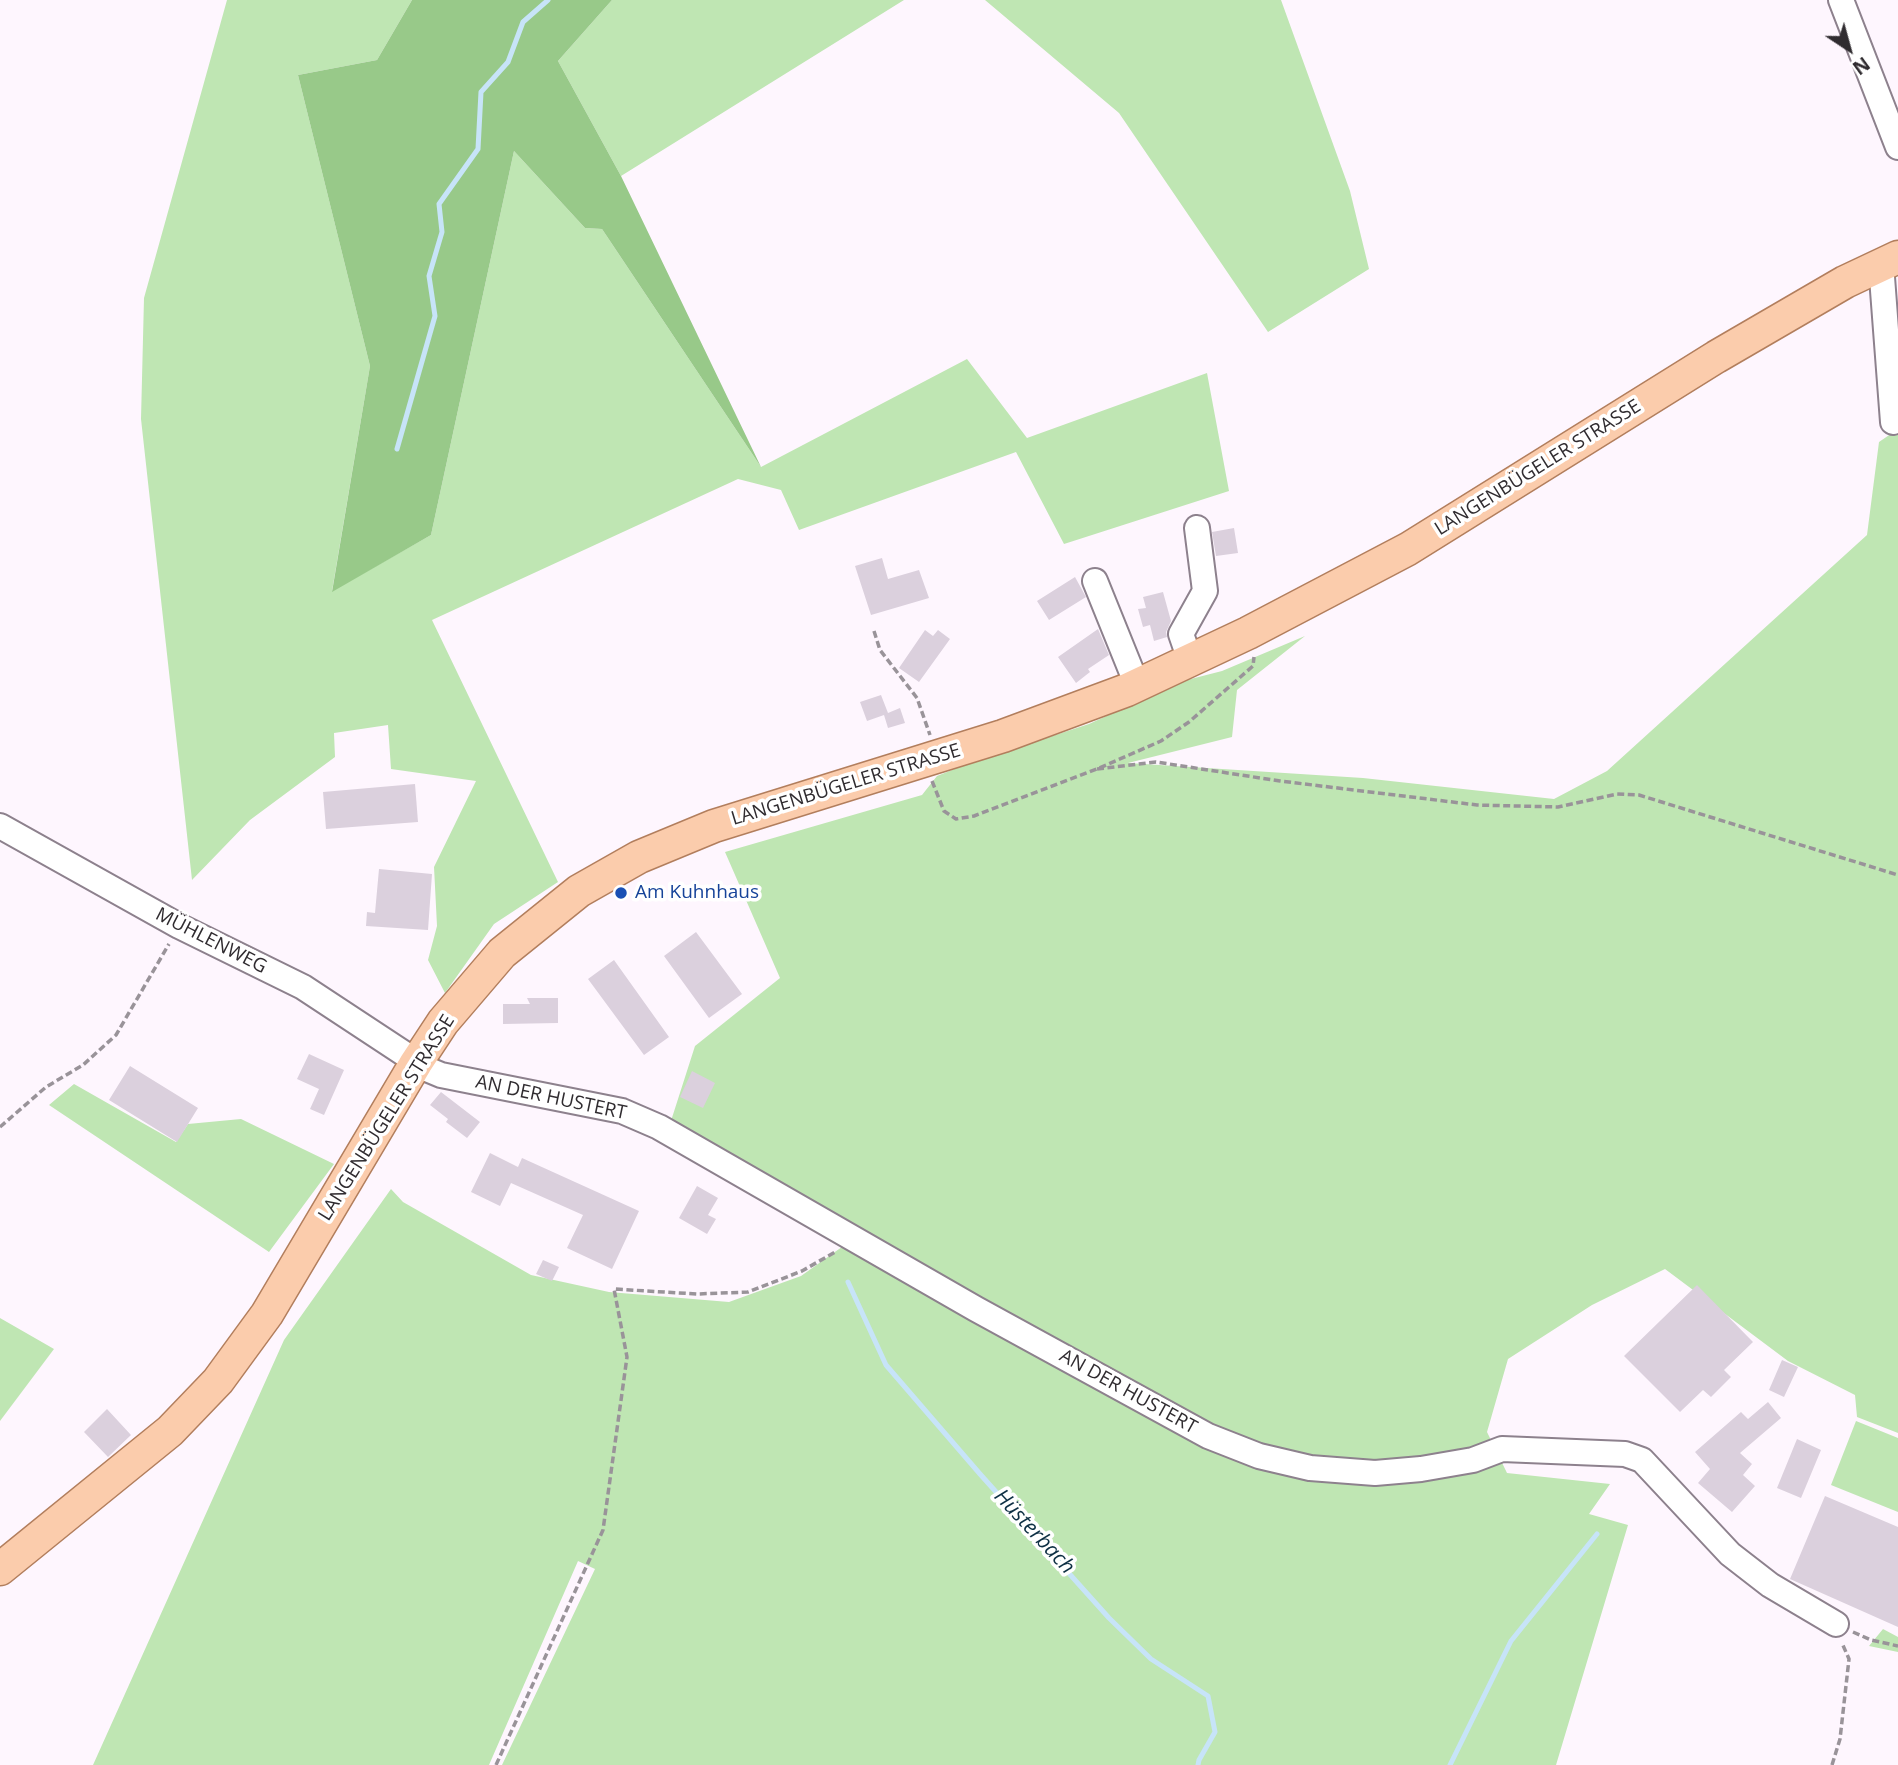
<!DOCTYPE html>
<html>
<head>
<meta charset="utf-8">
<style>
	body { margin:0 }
	#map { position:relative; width:1898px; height:1765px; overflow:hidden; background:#fef6fe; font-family:"Open Sans",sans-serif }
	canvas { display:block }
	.north { position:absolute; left:1814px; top:14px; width:70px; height:70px; -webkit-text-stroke:5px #fff; paint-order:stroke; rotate:144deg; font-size:19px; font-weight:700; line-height:28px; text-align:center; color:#302c30 }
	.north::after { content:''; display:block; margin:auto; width:24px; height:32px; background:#302c30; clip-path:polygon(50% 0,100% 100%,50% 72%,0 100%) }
</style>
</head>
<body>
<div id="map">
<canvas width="1898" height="1765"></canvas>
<div class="north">N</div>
</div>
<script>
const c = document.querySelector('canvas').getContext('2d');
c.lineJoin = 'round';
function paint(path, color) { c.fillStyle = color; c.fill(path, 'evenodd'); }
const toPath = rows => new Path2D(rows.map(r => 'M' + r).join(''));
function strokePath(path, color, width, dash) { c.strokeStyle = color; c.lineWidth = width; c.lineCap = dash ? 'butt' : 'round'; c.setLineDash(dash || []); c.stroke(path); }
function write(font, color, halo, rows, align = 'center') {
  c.font = font + ' "Open Sans",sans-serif'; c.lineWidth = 7; c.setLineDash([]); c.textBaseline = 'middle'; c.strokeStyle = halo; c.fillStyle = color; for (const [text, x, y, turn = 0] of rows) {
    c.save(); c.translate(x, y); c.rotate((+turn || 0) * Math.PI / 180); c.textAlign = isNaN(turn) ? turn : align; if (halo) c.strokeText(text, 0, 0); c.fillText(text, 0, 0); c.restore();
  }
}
paint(toPath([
	[227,0,412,0,377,60,298,75,370,366,332,591,431,535,514,151,585,228,602,229,761,467,967,359,1027,438,1207,373,1229,491,1064,544,1016,452,799,530,781,490,738,479,432,620,558,882,494,924,445,993,428,960,437,926,434,867,476,781,391,769,388,725,334,733,335,757,250,820,192,880,141,419,144,298],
	[612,0,904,0,621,176,558,61],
	[985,0,1281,0,1350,191,1369,269,1268,332,1119,113],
	[1898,429,1898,1433,1857,1417,1855,1395,1788,1361,1665,1269,1592,1305,1508,1359,1487,1432,1507,1473,1610,1484,1589,1514,1628,1525,1556,1765,502,1765,595,1569,578,1561,489,1765,93,1765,284,1340,391,1189,403,1202,531,1275,609,1292,729,1302,801,1276,856,1237,670,1124,695,1046,780,978,725,852,922,795,937,776,967,764,1089,724,1183,681,1222,671,1305,636,1237,690,1232,737,1128,763,1363,778,1554,799,1607,771,1867,535,1879,442],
	[74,1084,176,1142,188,1124,241,1119,334,1164,269,1252,49,1105],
	[0,1318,54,1349,0,1421],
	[1856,1421,1898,1438,1898,1512,1831,1485],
	[1883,1629,1898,1637,1898,1652,1869,1646]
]), '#bfe6b3');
paint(toPath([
	[412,0,612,0,558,61,621,176,761,467,602,229,585,228,514,151,431,535,332,592,370,366,298,75,377,60]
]), '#98c989');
strokePath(toPath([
	[397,449,435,316,429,276,442,232,439,204,478,149,481,92,508,62,523,22,548,0],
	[848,1282,886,1365,980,1474,1109,1618,1151,1659,1208,1696,1215,1732,1199,1760,1198,1765],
	[1450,1765,1511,1641,1597,1534]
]), '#c7e4f8', 5);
paint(toPath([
	[1234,528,1238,553,1216,556,1212,532],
	[882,558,888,579,919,570,929,598,871,615,855,566],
	[1075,577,1086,597,1049,620,1037,601],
	[1163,592,1171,621,1166,632,1167,637,1154,641,1150,625,1143,627,1138,609,1146,608,1143,597],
	[1098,629,1109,655,1088,669,1090,672,1076,683,1058,657],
	[925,630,933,636,938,630,950,639,919,682,899,668],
	[881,695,888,713,900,708,905,723,888,728,884,715,867,721,860,702],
	[415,784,418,822,326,829,323,792],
	[379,869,432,874,428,930,366,926,367,912,375,913],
	[696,932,742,994,709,1018,664,956],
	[614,960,669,1037,644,1055,588,979],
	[527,998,558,998,558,1023,503,1024,503,1004,530,1004],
	[309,1054,344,1070,324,1115,310,1109,319,1089,297,1079],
	[130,1066,198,1108,177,1142,109,1100],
	[692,1071,715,1083,703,1108,680,1097],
	[441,1092,480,1122,467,1138,446,1122,448,1119,430,1105],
	[490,1153,518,1167,522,1158,639,1211,612,1269,567,1248,583,1215,511,1183,500,1206,471,1192],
	[697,1186,718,1198,708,1215,716,1219,707,1234,679,1218],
	[543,1260,559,1267,552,1281,536,1274],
	[1697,1285,1753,1342,1724,1370,1731,1377,1711,1397,1703,1390,1680,1412,1624,1356],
	[1782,1360,1798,1367,1784,1397,1769,1390],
	[1768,1402,1781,1418,1740,1453,1752,1464,1743,1475,1755,1486,1732,1512,1698,1483,1710,1469,1695,1452,1741,1412,1748,1419],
	[107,1409,131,1435,108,1457,84,1432],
	[1797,1439,1821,1450,1801,1498,1777,1488],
	[1825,1496,1898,1527,1898,1627,1790,1579]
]), '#dbd0dd');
const minor = toPath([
	[1841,0,1898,147],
	[1881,264,1893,422],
	[1095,581,1137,685],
	[1190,660,1181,634,1205,591,1197,528],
	[0,826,179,926,303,987,429,1070,441,1075,622,1111,659,1127,976,1309,1208,1436,1259,1456,1310,1468,1375,1473,1421,1469,1473,1460,1502,1449,1625,1454,1642,1460,1730,1554,1770,1585,1836,1624]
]);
const major = toPath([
	[0,1569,170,1431,218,1381,267,1314,416,1063,443,1022,502,953,579,891,639,857,714,826,1003,736,1127,690,1248,633,1408,549,1716,357,1845,282,1898,257]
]);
strokePath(minor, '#8d818d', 28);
strokePath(major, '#b27e5d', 35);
strokePath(toPath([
	[874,631,880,650,917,698,930,735],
	[1097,769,1156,762,1280,781,1477,805,1558,807,1617,794,1639,795,1898,875],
	[932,781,944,811,956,819,974,816,1097,769,1161,741,1189,722,1253,666,1254,657],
	[0,1127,46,1087,83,1065,116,1035,169,944],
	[1853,1632,1871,1640,1898,1646],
	[496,1765,603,1530,627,1357,614,1289,697,1294,748,1292,802,1271,835,1252],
	[1832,1765,1840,1739,1849,1659,1842,1643]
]), '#999399', 3.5, [7, 3.5]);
strokePath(minor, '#fff', 24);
strokePath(major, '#fbccac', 32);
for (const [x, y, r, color] of [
	[621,893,7,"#1a4fb4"]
]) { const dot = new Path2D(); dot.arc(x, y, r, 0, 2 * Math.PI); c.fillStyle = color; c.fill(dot); strokePath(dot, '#fff', 2.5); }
write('19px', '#302c30', '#fff', [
	["LANGENBÜGELER STRASSE",1538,468,-32],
	["LANGENBÜGELER STRASSE",846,785,-17],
	["MÜHLENWEG",211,941,27],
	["AN DER HUSTERT",551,1098,12],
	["LANGENBÜGELER STRASSE",387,1118,-58],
	["AN DER HUSTERT",1128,1392,29]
]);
write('19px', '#164399', '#fff', [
	["Am Kuhnhaus",635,893]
], 'left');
write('italic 21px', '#0e3044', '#fff', [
	["Hüsterbach",1034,1532,47]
]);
</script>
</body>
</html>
